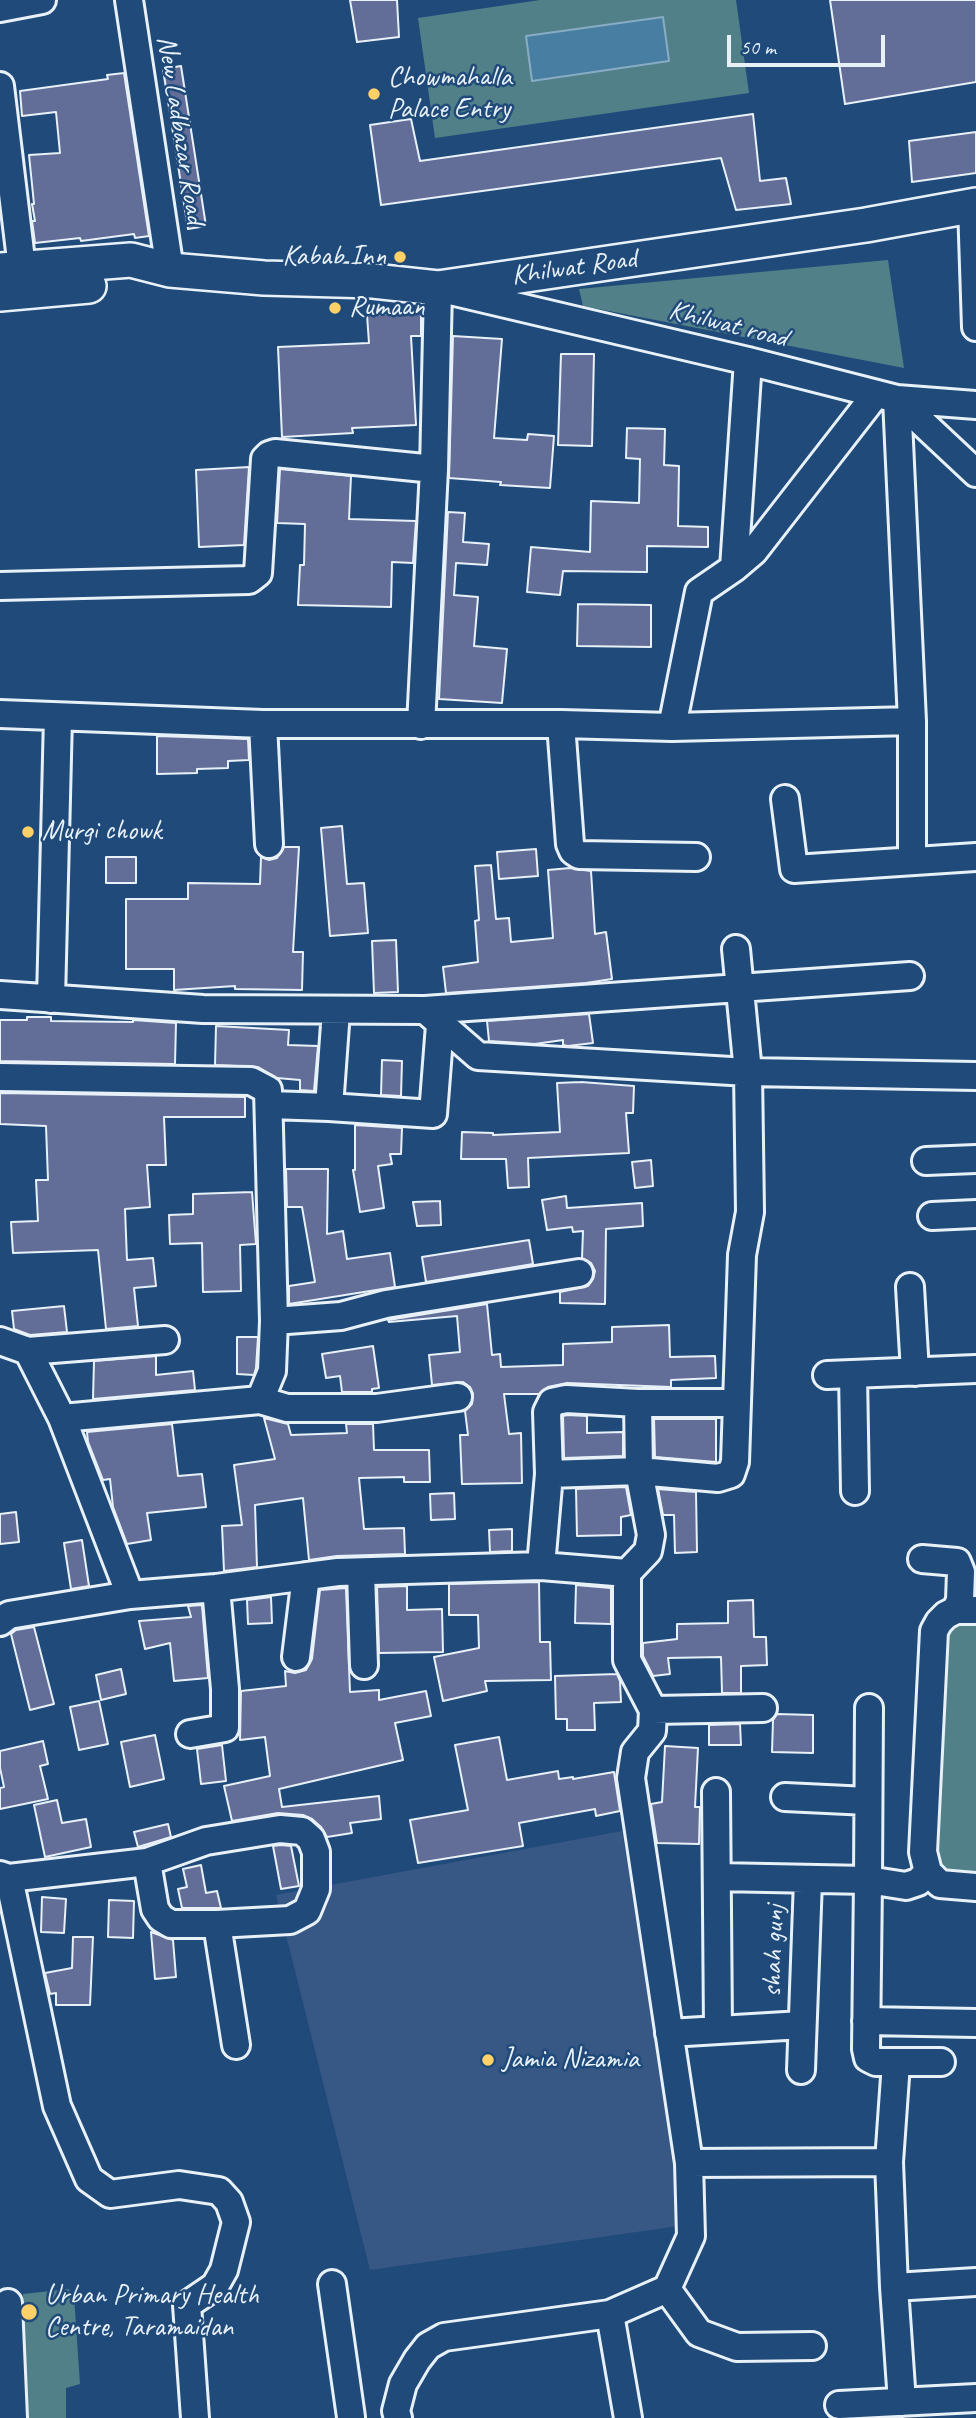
<!DOCTYPE html>
<html>
<head>
<meta charset="utf-8">
<style>
	body { margin:0 }
	#map { position:relative; width:976px; height:2418px; overflow:hidden; background:#1f4a7a; font-family:Caveat,sans-serif }
	canvas { display:block }
	.scale { position:absolute; left:727px; top:35px; width:158px; height:32px; box-sizing:border-box; border:4px solid #e8f1f8; border-top:0; padding-left:9px; font-size:21px; line-height:24px; white-space:nowrap; color:#e8f1f8; -webkit-text-stroke:5px #1f4a7a; paint-order:stroke }
</style>
</head>
<body>
<div id="map">
<canvas width="976" height="2418"></canvas>
<div class="scale">50 m</div>
</div>
<script>
const c = document.querySelector('canvas').getContext('2d');
c.lineJoin = 'round';
function paint(path, color) { c.fillStyle = color; c.fill(path, 'evenodd'); }
const toPath = rows => new Path2D(rows.map(r => 'M' + r).join(''));
function strokePath(path, color, width, dash) { c.strokeStyle = color; c.lineWidth = width; c.lineCap = dash ? 'butt' : 'round'; c.setLineDash(dash || []); c.stroke(path); }
function write(font, color, halo, rows, align = 'center') {
  c.font = font + ' Caveat,sans-serif'; c.lineWidth = 5; c.setLineDash([]); c.textBaseline = 'middle'; c.strokeStyle = halo; c.fillStyle = color; for (const [text, x, y, turn = 0] of rows) {
    c.save(); c.translate(x, y); c.rotate((+turn || 0) * Math.PI / 180); c.textAlign = isNaN(turn) ? turn : align; if (halo) c.strokeText(text, 0, 0); c.fillText(text, 0, 0); c.restore();
  }
}
paint(toPath([
	[622,1831,686,2225,370,2270,276,1895]
]), '#375785');
paint(toPath([
	[540,0,736,0,749,93,435,138,418,18],
	[888,260,904,368,583,306,579,289],
	[958,1622,976,1622,976,1875,945,1874,928,1849,945,1629],
	[69,2289,70,2296,74,2296,80,2384,66,2388,66,2418,28,2418,23,2294]
]), '#528089');
const water = toPath([
	[663,17,669,61,532,81,526,36,663,17]
]);
paint(water, '#477ea2');
strokePath(water, '#87acc4', 2);
const building = toPath([
	[350,0,397,0,399,37,357,42,350,0],
	[830,0,976,0,976,82,845,104,830,0],
	[181,66,206,226,188,229,163,69,181,66],
	[124,73,149,236,135,238,134,234,81,241,80,238,35,243,32,221,35,221,32,204,34,204,29,155,60,153,56,112,22,116,20,91,108,79,107,75,124,73],
	[753,114,760,181,786,178,791,204,736,210,721,158,381,205,370,125,411,119,420,161,753,114],
	[976,132,976,173,912,182,909,141,976,132],
	[421,312,421,336,411,336,416,425,352,428,353,433,282,437,278,347,369,343,367,315,421,312],
	[453,336,502,339,494,438,527,440,528,434,554,436,550,488,500,485,501,482,449,478,453,336],
	[561,354,594,354,592,446,558,445,561,354],
	[627,428,665,429,664,465,679,466,678,526,708,527,708,547,647,546,647,572,563,571,560,595,527,592,531,547,590,552,591,501,639,503,640,459,626,458,627,428],
	[249,467,244,545,199,547,196,470,249,467],
	[280,469,351,476,349,519,416,521,413,563,392,562,391,607,298,605,300,565,304,565,305,524,277,523,280,469],
	[448,512,465,513,463,542,489,544,487,565,456,563,454,595,478,597,474,646,507,649,502,703,439,699,448,512],
	[578,604,651,605,651,647,577,646,578,604],
	[157,736,248,739,249,760,228,761,228,768,197,769,197,773,157,774,157,736],
	[342,826,347,884,364,883,368,933,330,936,321,828,342,826],
	[284,847,299,847,293,952,303,952,302,990,235,989,235,986,174,990,174,969,126,969,126,899,188,899,188,883,260,884,261,857,269,860,277,858,284,847],
	[536,849,538,876,499,879,497,852,536,849],
	[106,857,136,857,136,883,106,883,106,857],
	[491,865,496,919,509,918,511,942,553,938,548,870,570,868,591,871,595,934,606,932,612,979,586,983,446,993,443,967,478,962,475,921,479,920,475,866,491,865],
	[396,940,398,992,374,993,372,941,396,940],
	[589,1014,593,1043,568,1046,563,1045,563,1040,535,1044,489,1041,487,1021,589,1014],
	[27,1017,51,1017,51,1021,133,1022,133,1020,176,1023,175,1064,0,1061,0,1020,27,1020,27,1017],
	[216,1026,289,1030,288,1045,318,1046,314,1091,300,1090,300,1080,277,1078,258,1067,215,1065,216,1026],
	[382,1060,402,1061,401,1096,381,1095,382,1060],
	[581,1082,634,1086,633,1113,626,1113,629,1153,528,1158,529,1187,508,1188,506,1159,461,1159,462,1132,493,1133,493,1135,560,1132,557,1083,581,1082],
	[0,1093,245,1097,245,1117,164,1117,166,1165,147,1165,150,1207,125,1209,127,1260,153,1258,156,1286,134,1288,138,1326,106,1329,98,1250,13,1253,11,1222,38,1221,36,1180,48,1180,46,1126,0,1124,0,1093],
	[355,1125,402,1128,401,1154,390,1154,392,1164,378,1166,384,1208,360,1212,353,1170,355,1170,355,1125],
	[651,1160,653,1186,635,1188,632,1162,651,1160],
	[286,1169,328,1169,327,1234,343,1231,347,1259,390,1253,395,1287,289,1304,289,1286,315,1282,302,1207,287,1207,286,1169],
	[252,1192,256,1244,240,1245,241,1291,203,1292,202,1243,170,1244,169,1215,193,1214,193,1194,252,1192],
	[566,1196,567,1208,642,1203,643,1226,606,1229,605,1304,560,1303,560,1292,588,1286,593,1279,595,1271,591,1263,582,1258,583,1231,573,1232,572,1227,547,1230,542,1200,566,1196],
	[440,1201,441,1225,417,1226,413,1202,440,1201],
	[529,1240,533,1264,426,1282,422,1257,529,1240],
	[487,1304,492,1355,500,1354,501,1367,563,1365,563,1344,612,1342,612,1327,669,1325,670,1357,715,1356,716,1378,671,1380,671,1387,567,1383,548,1387,539,1394,504,1394,509,1434,521,1433,522,1483,462,1484,460,1435,468,1435,465,1411,472,1404,473,1394,470,1387,463,1382,432,1385,429,1355,460,1352,457,1316,389,1322,388,1320,487,1304],
	[64,1306,67,1332,30,1335,14,1329,12,1311,64,1306],
	[237,1337,258,1337,256,1368,254,1375,237,1374,237,1337],
	[373,1346,379,1388,372,1389,372,1392,342,1392,340,1376,326,1378,322,1354,373,1346],
	[156,1356,156,1375,193,1371,195,1390,93,1399,94,1361,156,1356],
	[567,1415,587,1416,587,1433,623,1432,623,1456,564,1458,563,1416,567,1415],
	[264,1418,288,1424,291,1435,347,1433,346,1424,373,1424,374,1450,429,1450,430,1482,404,1482,404,1477,359,1478,364,1529,404,1528,405,1554,337,1556,309,1560,303,1498,255,1505,257,1567,224,1571,222,1526,242,1525,234,1465,275,1459,264,1418],
	[654,1419,716,1419,716,1462,655,1457,654,1419],
	[172,1424,178,1476,202,1474,206,1507,147,1513,151,1540,127,1544,113,1507,110,1479,103,1480,88,1442,87,1432,172,1424],
	[626,1487,631,1515,621,1517,621,1535,577,1536,576,1489,626,1487],
	[658,1489,696,1492,697,1552,675,1553,674,1515,663,1515,658,1489],
	[454,1493,455,1519,431,1520,430,1494,454,1493],
	[16,1512,19,1542,0,1544,0,1514,16,1512],
	[512,1529,512,1551,490,1552,489,1530,512,1529],
	[82,1540,89,1586,71,1589,64,1543,82,1540],
	[539,1582,540,1642,550,1642,551,1680,485,1681,487,1691,443,1701,434,1657,479,1648,478,1615,449,1615,449,1584,539,1582],
	[576,1585,611,1588,611,1624,575,1623,576,1585],
	[407,1586,407,1610,442,1609,443,1652,379,1653,377,1587,407,1586],
	[346,1588,350,1692,379,1690,379,1700,426,1691,431,1716,395,1723,403,1760,279,1789,282,1807,379,1796,381,1819,350,1823,352,1833,327,1837,321,1827,312,1819,303,1815,278,1813,232,1821,224,1786,270,1776,265,1737,240,1740,241,1691,286,1686,285,1671,295,1673,306,1670,312,1659,320,1590,346,1588],
	[271,1597,272,1623,248,1624,247,1600,271,1597],
	[753,1600,754,1637,766,1637,767,1665,741,1666,741,1693,722,1693,721,1657,668,1658,670,1674,653,1676,643,1656,643,1643,677,1639,677,1624,728,1623,728,1601,753,1600],
	[202,1605,208,1678,174,1681,170,1643,145,1649,139,1621,191,1617,188,1606,202,1605],
	[34,1627,54,1704,30,1710,11,1634,16,1630,34,1627],
	[121,1669,126,1694,101,1700,96,1675,121,1669],
	[617,1674,620,1681,621,1702,594,1703,595,1730,567,1730,567,1719,556,1719,555,1676,617,1674],
	[99,1701,108,1744,79,1750,70,1707,99,1701],
	[777,1714,813,1715,813,1753,772,1752,773,1720,777,1714],
	[740,1724,741,1745,709,1745,709,1725,740,1724],
	[155,1735,164,1779,130,1787,121,1742,155,1735],
	[499,1737,507,1780,558,1771,559,1779,573,1777,573,1779,614,1772,620,1811,596,1816,595,1809,519,1823,523,1846,418,1863,410,1820,468,1810,455,1745,499,1737],
	[43,1741,48,1764,40,1766,48,1799,0,1809,0,1788,4,1787,0,1768,0,1751,43,1741],
	[222,1745,226,1781,201,1784,197,1749,222,1745],
	[665,1746,698,1748,695,1807,700,1807,699,1844,657,1843,651,1804,662,1802,665,1746],
	[57,1800,62,1823,86,1819,91,1847,45,1857,34,1805,57,1800],
	[168,1824,171,1837,138,1847,134,1832,168,1824],
	[281,1845,291,1846,299,1886,281,1889,273,1846,281,1845],
	[201,1865,206,1893,217,1891,221,1908,182,1908,178,1889,187,1887,183,1869,201,1865],
	[42,1897,66,1899,64,1933,41,1932,42,1897],
	[109,1900,134,1901,133,1938,108,1937,109,1900],
	[151,1932,173,1940,176,1977,155,1979,151,1932],
	[73,1937,93,1937,90,2005,56,2005,56,1993,50,1994,45,1973,72,1968,73,1937]
]);
paint(building, '#626d98');
strokePath(building, '#e8f1f8', 2);
const minor = toPath([
	[129,0,170,270],
	[0,8,42,0],
	[0,86,22,268],
	[972,206,976,327],
	[897,399,912,721,912,861],
	[897,399,976,473],
	[734,568,748,361],
	[0,586,249,580,258,573,265,459,269,455,275,453,434,469],
	[0,714,263,724,561,724,672,727,912,721],
	[263,724,269,844],
	[561,724,570,844,573,851,579,855,696,857],
	[421,725,434,469,438,288,748,361,897,399,976,405],
	[672,727,699,592,734,568,754,551,876,394],
	[785,799,794,869,976,857],
	[0,995,203,1009,425,1010,478,1056,748,1072,976,1076],
	[51,999,58,717],
	[425,1010,910,976],
	[0,1077,251,1081,268,1090,274,1321,341,1316,386,1304,579,1273],
	[269,1105,329,1107,433,1114,440,1025],
	[329,1107,336,1011],
	[926,1161,976,1159],
	[932,1216,976,1214],
	[910,1287,915,1372],
	[0,1341,28,1351,62,1418,130,1595],
	[28,1351,165,1340],
	[853,1374,855,1491],
	[827,1375,976,1369],
	[260,1400,287,1408,377,1408,458,1397],
	[62,1418,260,1400,272,1371,274,1321],
	[549,1474,639,1471,718,1478,731,1474,735,1462,742,1255,750,1212,748,1072,736,949],
	[922,1559,957,1562,961,1572,960,1600,956,1610],
	[541,1566,549,1474,547,1412,552,1402,566,1399,638,1403,736,1403],
	[361,1572,364,1665],
	[627,1573,648,1551,651,1535,639,1471,638,1403],
	[976,1610,956,1610,946,1615,939,1622,934,1631,923,1852,928,1872,940,1884,976,1887],
	[0,1622,9,1615,130,1595,216,1588,338,1572,541,1566,627,1573,627,1660,653,1710,652,1731,635,1752,631,1778,689,2163,691,2236,667,2289],
	[296,1657,306,1576],
	[653,1710,763,1708],
	[190,1734,225,1728,225,1689,216,1588],
	[716,1792,718,2029],
	[785,1797,868,1801],
	[147,1862,155,1909,161,1918,171,1924,217,1924,236,2045],
	[928,1872,918,1882,906,1886,868,1880,866,2049,868,2058,876,2062,941,2062],
	[0,1875,9,1878,147,1862,206,1841,280,1829,302,1831,311,1839,316,1852,316,1889,307,1911,290,1920,217,1924],
	[717,1877,868,1880,869,1708],
	[9,1878,57,2106,89,2179,110,2194,179,2185,219,2191,229,2202,236,2222,224,2270,215,2286,187,2305,195,2418],
	[866,2021,976,2023],
	[669,2033,802,2025],
	[896,2063,889,2162,894,2287,902,2402],
	[801,2070,808,1880],
	[689,2163,889,2162],
	[332,2284,351,2417],
	[894,2287,976,2282],
	[8,2303,13,2418],
	[610,2314,628,2418],
	[839,2405,976,2398],
	[398,2418,396,2411,403,2384,417,2360,428,2346,444,2337,610,2314,667,2289,699,2333,737,2347,812,2346]
]);
const major = toPath([
	[0,270,131,260,170,270,264,278,373,281,438,288,866,225,976,205],
	[0,294,89,286]
]);
strokePath(minor, '#e8f1f8', 32);
strokePath(major, '#e8f1f8', 38);
strokePath(minor, '#1f4a7a', 26);
strokePath(major, '#1f4a7a', 33);
for (const [x, y, r, color] of [
	[374,94,7,"#ffd166"],
	[400,257,7,"#ffd166"],
	[335,308,7,"#ffd166"],
	[28,832,7,"#ffd166"],
	[488,2060,7,"#ffd166"],
	[29,2312,9,"#ffd166"]
]) { const dot = new Path2D(); dot.arc(x, y, r, 0, 2 * Math.PI); c.fillStyle = color; c.fill(dot); strokePath(dot, '#1f4a7a', 2.5); }
write('28px', '#e8f1f8', '#1f4a7a', [
	["Chowmahalla",388,78],
	["Palace Entry",388,110],
	["Kabab Inn",386,257,"right"],
	["Rumaan",349,308],
	["Murgi chowk",42,832],
	["Jamia Nizamia",502,2060],
	["Urban Primary Health",45,2296],
	["Centre, Taramaidan",45,2328]
], 'left');
write('28px', '#e8f1f8', '#1f4a7a', [
	["New Ladbazar Road",180,130,81],
	["Khilwat Road",574,268,-8],
	["Khilwat road",728,325,14],
	["shah gunj",774,1951,-88]
]);
</script>
</body>
</html>
